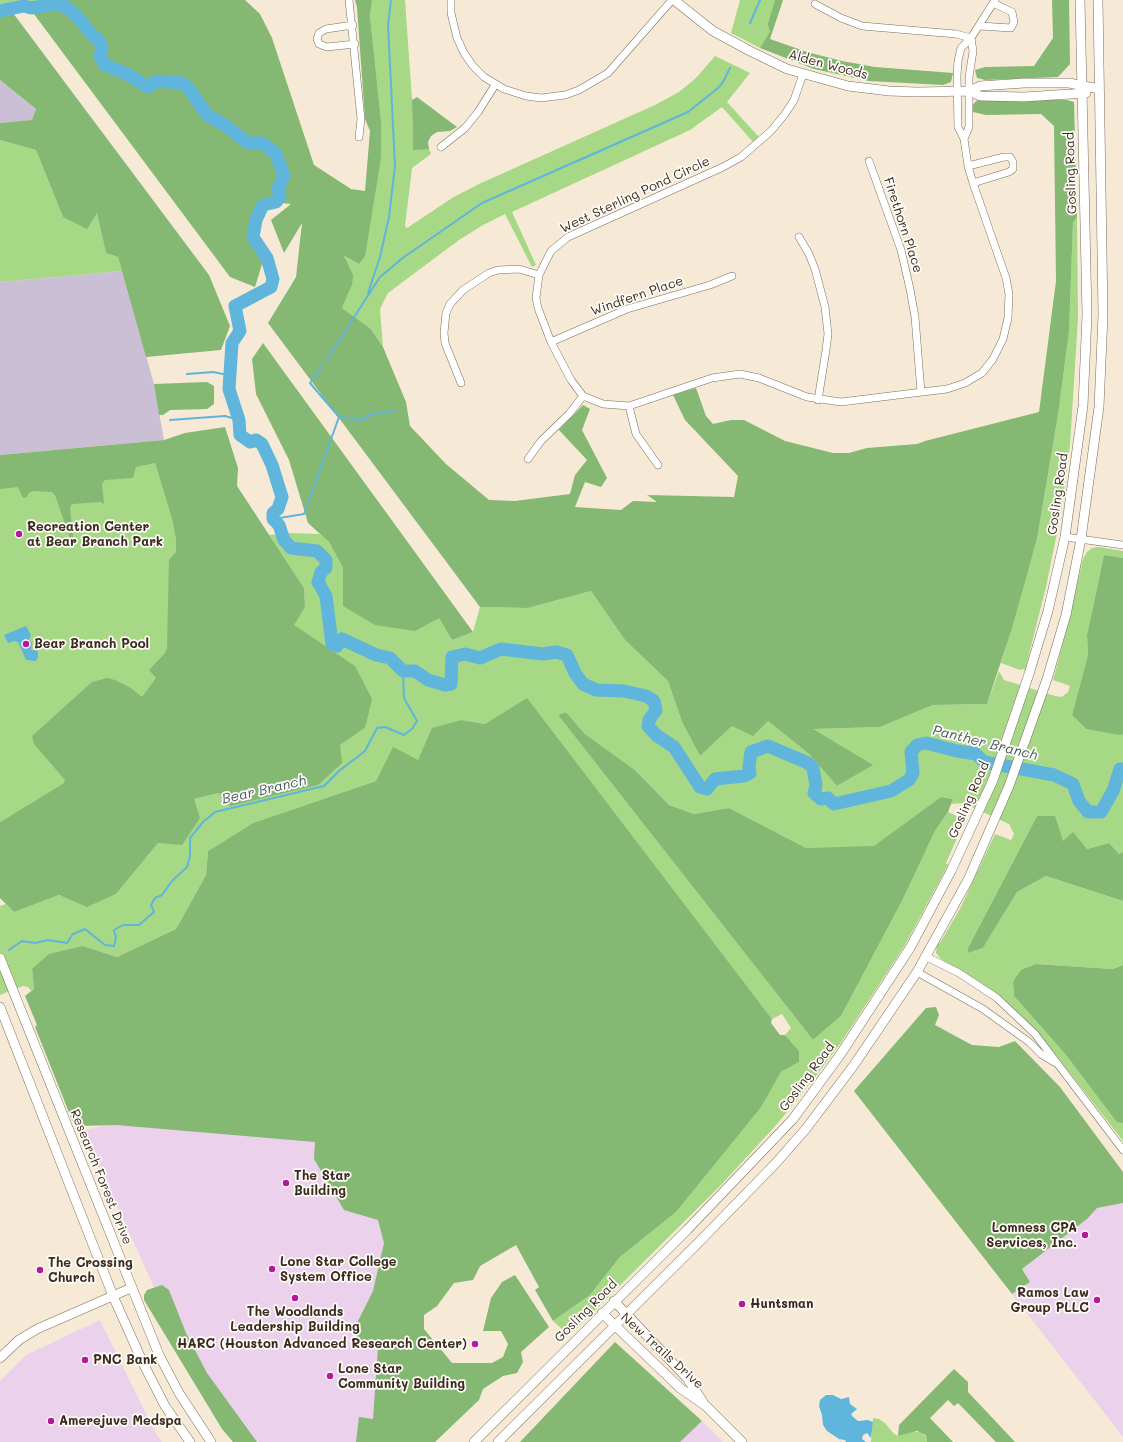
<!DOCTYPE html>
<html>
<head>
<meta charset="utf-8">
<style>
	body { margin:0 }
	canvas { display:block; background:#f6ead6 }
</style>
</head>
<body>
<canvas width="1123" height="1442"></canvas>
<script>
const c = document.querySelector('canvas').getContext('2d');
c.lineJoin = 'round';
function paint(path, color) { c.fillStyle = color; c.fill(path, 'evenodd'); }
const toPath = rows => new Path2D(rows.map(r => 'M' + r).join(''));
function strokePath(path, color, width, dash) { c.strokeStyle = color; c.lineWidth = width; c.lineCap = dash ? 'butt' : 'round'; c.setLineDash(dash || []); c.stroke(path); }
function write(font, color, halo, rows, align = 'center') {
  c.font = font + ' Mali,sans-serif'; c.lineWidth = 3.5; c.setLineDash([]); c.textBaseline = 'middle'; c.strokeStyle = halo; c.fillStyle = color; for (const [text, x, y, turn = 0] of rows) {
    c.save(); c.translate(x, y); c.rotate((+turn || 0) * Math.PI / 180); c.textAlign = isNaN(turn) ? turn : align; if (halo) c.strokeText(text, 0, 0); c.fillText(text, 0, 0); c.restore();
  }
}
paint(toPath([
	[116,1122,317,1141,401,1220,386,1442,245,1442,168,1318,83,1131],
	[1123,1203,1123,1437,1012,1294,1030,1282,1022,1269,1087,1219,1097,1208],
	[100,1320,155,1432,162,1442,0,1442,0,1381,26,1355],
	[702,1421,723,1442,680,1442]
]), '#ebd1ec');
paint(toPath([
	[0,80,36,109,33,120,0,123],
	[122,271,154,384,164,440,0,455,0,282]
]), '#cbbfd6');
paint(toPath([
	[0,0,66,0,66,1,10,9,0,8],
	[372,0,405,0,412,100,413,149,429,149,431,154,412,168,405,226,407,228,452,198,479,184,655,105,679,92,696,78,715,56,750,73,727,102,759,137,753,142,722,107,690,130,512,212,536,265,532,267,505,214,483,225,459,240,388,293,380,309,383,347,371,329,342,308,352,285,343,256,359,264,381,120,370,16],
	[740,0,777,0,771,33,760,48,731,33],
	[0,140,36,150,63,217,97,212,106,253,118,257,122,271,0,282],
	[1077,217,1078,319,1070,445,1061,513,1046,587,1025,670,1022,669,1020,670,1001,663,1037,539,1058,415,1069,332,1073,221],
	[155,463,172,519,176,540,183,655,64,783,0,822,0,476],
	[290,533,320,534,329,542,343,568,343,606,439,618,452,640,473,632,480,607,528,608,591,591,625,640,668,681,682,722,700,756,732,726,768,721,809,754,837,786,872,765,812,729,880,727,933,705,987,704,999,671,1004,680,1055,696,1062,697,1068,692,1070,686,1053,680,1066,632,1083,559,1087,552,1092,548,1099,547,1123,551,1123,558,1104,555,1087,635,1088,655,1072,715,1086,729,1123,734,1123,852,1119,854,1109,843,1087,849,1063,841,1037,816,968,948,968,953,983,948,1017,892,1046,876,1123,901,1123,965,1113,969,1036,964,1013,982,1014,996,1066,1055,1117,1121,1123,1123,1123,1141,1045,1041,1024,1018,999,996,976,980,941,959,936,953,937,944,940,943,961,907,995,834,1011,840,1014,834,1009,824,963,803,951,804,953,799,941,797,874,847,806,848,729,808,694,814,669,805,635,770,585,734,566,712,558,715,813,1040,841,1016,903,899,935,831,948,812,965,820,946,863,948,865,905,945,840,1044,812,1081,778,1123,721,1185,574,1331,567,1333,564,1331,553,1321,590,1295,620,1257,676,1212,760,1107,781,1072,799,1062,799,1051,785,1035,791,1028,782,1014,772,1019,527,699,485,724,462,720,418,761,393,748,376,781,253,823,208,851,206,875,176,929,117,957,83,946,32,969,34,989,31,991,28,987,23,986,0,995,0,906,6,904,14,912,59,895,88,906,116,894,194,799,219,793,340,745,365,728,354,666,293,625,305,607,304,588,269,535,278,534,279,537],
	[873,1418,879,1419,885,1423,894,1434,898,1436,912,1432,921,1432,926,1436,927,1442,871,1442]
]), '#a6d886');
paint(toPath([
	[66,0,245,0,260,14,272,38,314,165,351,189,365,191,370,131,365,119,357,7,355,0,372,0,370,16,381,120,381,158,365,256,359,264,344,256,353,275,352,285,342,308,371,329,383,347,406,402,410,426,446,464,489,500,515,501,570,494,575,475,587,460,559,430,583,405,590,409,582,430,607,478,601,487,585,482,575,507,621,510,633,501,657,502,647,495,734,497,738,476,685,420,673,395,696,388,706,416,713,424,731,420,744,420,785,441,833,453,849,453,867,448,917,444,925,441,1039,412,1056,281,1054,126,1041,114,986,115,973,112,973,104,979,99,1067,100,1074,102,1077,217,1073,222,1069,332,1058,415,1037,539,1012,628,987,704,933,705,880,727,813,729,873,765,837,786,809,754,768,721,753,736,732,726,700,756,682,722,668,681,625,640,591,591,528,608,480,607,268,323,296,277,302,223,284,253,271,220,291,204,261,201,251,226,263,261,255,287,230,277,28,6],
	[775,0,783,0,770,39,807,52,842,61,875,67,953,73,951,82,943,85,869,81,814,69,760,48,770,32,768,24],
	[1052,0,1069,0,1070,64,1058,77,985,80,977,78,975,70,985,67,1034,66,1053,38],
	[0,8,10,9,209,275,230,326,221,350,146,357,118,257,106,253,97,213,87,229,63,217,36,150,0,140,0,123,32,120,36,109,0,80],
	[417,97,457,127,450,131,437,132,431,136,428,142,429,149,413,150,412,100],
	[263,343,473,632,452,640,439,618,415,631,375,625,343,606,343,568,329,542,308,523,289,460,256,394,252,359],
	[207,382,214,386,214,404,207,409,170,410,163,415,159,415,154,384],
	[225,427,238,468,237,486,304,588,305,607,294,625,355,666,372,699,365,728,340,745,342,763,318,785,230,806,219,793,194,799,200,818,182,845,158,843,116,894,87,907,59,895,14,912,0,898,0,822,64,783,65,780,34,744,32,736,92,682,107,678,115,680,131,688,142,697,156,678,149,670,165,653,167,648,169,560,176,552,176,540,172,519,155,463,136,467,133,478,105,480,102,484,104,504,101,502,72,504,70,507,73,537,70,538,55,495,52,492,33,491,29,493,27,497,23,498,18,487,0,489,0,455,164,440,185,433],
	[1104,555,1123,558,1123,734,1120,735,1086,729,1072,715,1088,655,1087,635],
	[527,698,772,1019,771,1023,780,1035,785,1035,799,1051,799,1062,781,1072,761,1107,676,1212,620,1257,590,1295,553,1321,535,1290,539,1287,516,1245,480,1266,473,1280,454,1283,437,1306,424,1315,424,1329,452,1363,492,1363,503,1357,508,1344,501,1331,483,1331,491,1298,502,1282,515,1275,549,1327,521,1352,523,1362,517,1373,503,1376,483,1389,479,1400,435,1442,356,1442,359,1417,373,1419,378,1347,360,1343,354,1329,373,1291,384,1243,378,1220,344,1210,314,1159,315,1142,116,1125,79,1126,72,1120,35,1027,37,1025,25,996,34,989,32,969,49,954,83,946,117,957,176,929,206,875,208,851,253,823,376,781,393,747,418,760,432,728,462,720,485,724],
	[566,712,585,734,635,770,669,805,694,814,729,808,806,848,874,846,941,797,953,799,948,812,935,831,903,899,841,1016,813,1040,558,715],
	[1037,816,1055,816,1063,841,1073,832,1087,849,1109,843,1119,854,1123,852,1123,901,1046,876,1017,892,983,948,968,953,968,948],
	[1036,964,1113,969,1123,965,1123,1123,1117,1122,1066,1055,1014,996,1013,982,1021,970],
	[936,1007,939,1015,935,1025,972,1045,999,1047,1015,1041,1060,1087,1123,1172,1123,1203,1097,1208,1087,1219,1022,1269,1030,1282,1012,1294,854,1091,926,1008],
	[162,1285,169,1290,186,1333,207,1373,257,1442,233,1442,222,1429,144,1300,144,1295,147,1290],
	[615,1342,702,1421,680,1442,520,1442],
	[954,1369,968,1382,968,1392,1015,1442,996,1442,958,1403,954,1406,948,1400,930,1418,953,1442,927,1442,926,1435,917,1431,898,1436,899,1425]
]), '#84b873');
paint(toPath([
	[26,626,31,635,29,640,32,643,31,649,33,651,36,649,38,652,38,657,36,661,26,660,18,642,14,641,8,643,4,635],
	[826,1395,833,1395,841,1399,849,1397,850,1404,857,1409,851,1414,853,1417,858,1421,868,1420,873,1422,871,1438,867,1433,863,1435,862,1439,866,1442,846,1442,845,1440,839,1439,827,1431,823,1425,822,1415,819,1406,820,1400]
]), '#5fb5db');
strokePath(toPath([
	[53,0,54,4],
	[63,0,63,5],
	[750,23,760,0],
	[368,293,380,257,389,217,395,166,388,25,391,0],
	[367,297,380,277,404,257,482,203,688,112,717,89,723,82,730,68],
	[327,360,367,297],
	[187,374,213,372,223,374,230,379],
	[339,417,360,420,372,414,395,411],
	[170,420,225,416,239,420],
	[273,519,304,514,339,417,310,383,322,366],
	[9,950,22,941,35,943,48,940,67,943,73,934,85,929,105,945,114,946,116,938,114,930,123,925,139,925,154,912,151,905,155,898,162,895,172,881,187,867,190,856,190,838,203,822,215,812,324,786,339,771,365,751,377,728,385,727,404,735,412,729,417,721,404,698,403,671]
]), '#5fb5db', 2);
strokePath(toPath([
	[0,11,24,6,31,8,54,4,63,5,76,15,92,35,99,40,102,47,100,56,105,65,127,74,148,87,157,81,182,83,190,90,207,115,225,125,248,143,263,143,276,154,284,176,278,189,280,197,276,202,263,205,256,220,253,237,267,258,273,279,271,287,235,306,240,331,232,343,229,389,239,420,240,435,250,442,256,440,262,444,272,465,282,497,278,509,273,513,273,519,279,525,284,540,291,548,317,551,326,560,326,568,321,572,318,582,326,596,332,644,337,646,342,639,376,655,390,658,403,671,415,671,428,680,445,685,451,684,452,657,465,654,480,658,501,649,543,654,556,652,567,655,575,673,583,684,596,690,624,691,646,696,654,701,656,710,649,720,648,726,656,735,674,747,700,787,707,789,715,779,744,776,750,773,749,767,751,752,768,746,808,763,813,768,816,785,814,793,821,799,828,798,834,804,891,791,909,780,913,773,911,752,917,745,926,743,957,751,976,754,984,762,1054,775,1073,784,1079,801,1088,812,1101,812,1113,791,1120,769,1123,769]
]), '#5fb5db', 13);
const street = toPath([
	[349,0,361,119,359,137],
	[451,0,451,13,457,38,464,53,473,66,484,77,504,89,526,96,541,98,565,95,579,90,608,73,672,0],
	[815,4,841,18,862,26,956,34,971,38],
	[353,25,326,29,319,33,317,39,319,44,327,47,355,44],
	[980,26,1011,28,1014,22,1012,12,993,3],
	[803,74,794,100,785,114,771,131,741,157,723,167,568,237,551,251,539,275,536,298,538,308,551,342,571,380,583,396,603,404,629,406,712,378,740,374,759,378,807,397,841,402,947,389,965,383,982,373,993,359,1003,339,1008,318,1009,294,1006,278,973,183,968,166,964,139,958,127,957,76,958,61,961,48,971,38,995,0],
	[964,139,969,127,969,77,973,51,971,38],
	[441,147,465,128,478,112,495,85],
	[869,161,901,250,910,289,915,317,921,392],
	[968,166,1004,157,1010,157,1013,162,1013,169,1009,172,973,183],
	[799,237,809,254,815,269,825,307,828,334,826,350,818,400],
	[551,342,627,309,710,285,732,276],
	[461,383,445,343,444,333,446,313,450,304,463,290,489,273,498,270,519,269,539,275],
	[629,406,636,434,658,465],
	[528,459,541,441,569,414,583,396],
	[1065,537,1123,545],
	[925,956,959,973,997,998,1035,1034,1123,1150],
	[917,972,983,1009,1029,1042,1041,1054,1054,1062]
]);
const secondary = toPath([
	[674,0,713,31,750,51,787,69,848,86,889,91,917,92,970,91,980,86,1024,83,1069,83,1099,89],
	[970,91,980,96,1024,97,1086,93],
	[0,958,159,1355,179,1393,211,1442],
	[0,1007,113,1296,143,1363,165,1406,190,1442],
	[614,1301,687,1378,703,1402],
	[602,1313,680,1388,706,1406,742,1442],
	[0,1358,19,1340,37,1329,131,1288],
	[474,1442,687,1230,793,1119,840,1055,910,948,951,871,993,780,1029,674,1048,611,1065,537,1083,406,1087,315,1080,0],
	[498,1442,699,1242,775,1164,805,1130,854,1065,917,972,968,880,1009,786,1047,679,1066,615,1081,539,1099,407,1103,315,1098,0]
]);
strokePath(street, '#7c6d5e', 8);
strokePath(secondary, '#7c6d5e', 10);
strokePath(street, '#fff', 7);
strokePath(secondary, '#fff', 9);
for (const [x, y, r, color] of [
	[19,534,4,"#b5179e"],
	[26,644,4,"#b5179e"],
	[286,1183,4,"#b5179e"],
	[1085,1235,4,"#b5179e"],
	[272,1269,4,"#b5179e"],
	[40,1270,4,"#b5179e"],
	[295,1298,4,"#b5179e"],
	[1097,1300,4,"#b5179e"],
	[742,1304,4,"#b5179e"],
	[475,1344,4,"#b5179e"],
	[85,1360,4,"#b5179e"],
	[330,1376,4,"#b5179e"],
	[51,1421,4,"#b5179e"]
]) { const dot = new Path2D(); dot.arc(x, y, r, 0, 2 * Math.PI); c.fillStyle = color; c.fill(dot); strokePath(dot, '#fdfcf7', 1.5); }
write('13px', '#3b2a1e', '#fdfcf7', [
	["Alden Woods",828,65,15],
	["Gosling Road",1071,173,-92],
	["West Sterling Pond Circle",635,195,-25],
	["Firethorn Place",903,225,72],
	["Windfern Place",637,296,-19],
	["Gosling Road",1058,494,-82],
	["Gosling Road",969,800,-66],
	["Gosling Road",807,1077,-53],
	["Research Forest Drive",101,1177,68],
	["Gosling Road",586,1311,-45],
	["New Trails Drive",662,1351,42]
]);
write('bold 13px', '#3b2a1e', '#fdfcf7', [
	["Recreation Center",27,527],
	["at Bear Branch Park",27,542],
	["Bear Branch Pool",34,644],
	["The Star",294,1176],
	["Building",294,1191],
	["Lomness CPA",1077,1228,"right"],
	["Services, Inc.",1077,1243,"right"],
	["Lone Star College",280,1262],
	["System Office",280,1277],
	["The Crossing",48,1263],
	["Church",48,1278],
	["Ramos Law",1089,1293,"right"],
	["Group PLLC",1089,1308,"right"],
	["Huntsman",750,1304],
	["The Woodlands",295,1312,"center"],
	["Leadership Building",295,1327,"center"],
	["HARC (Houston Advanced Research Center)",467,1344,"right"],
	["PNC Bank",93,1360],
	["Lone Star",338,1369],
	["Community Building",338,1384],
	["Amerejuve Medspa",59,1421]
], 'left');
write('italic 14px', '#485b60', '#fdfcf7', [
	["Panther Branch",985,743,14],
	["Bear Branch",264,790,-13]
]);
</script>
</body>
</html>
